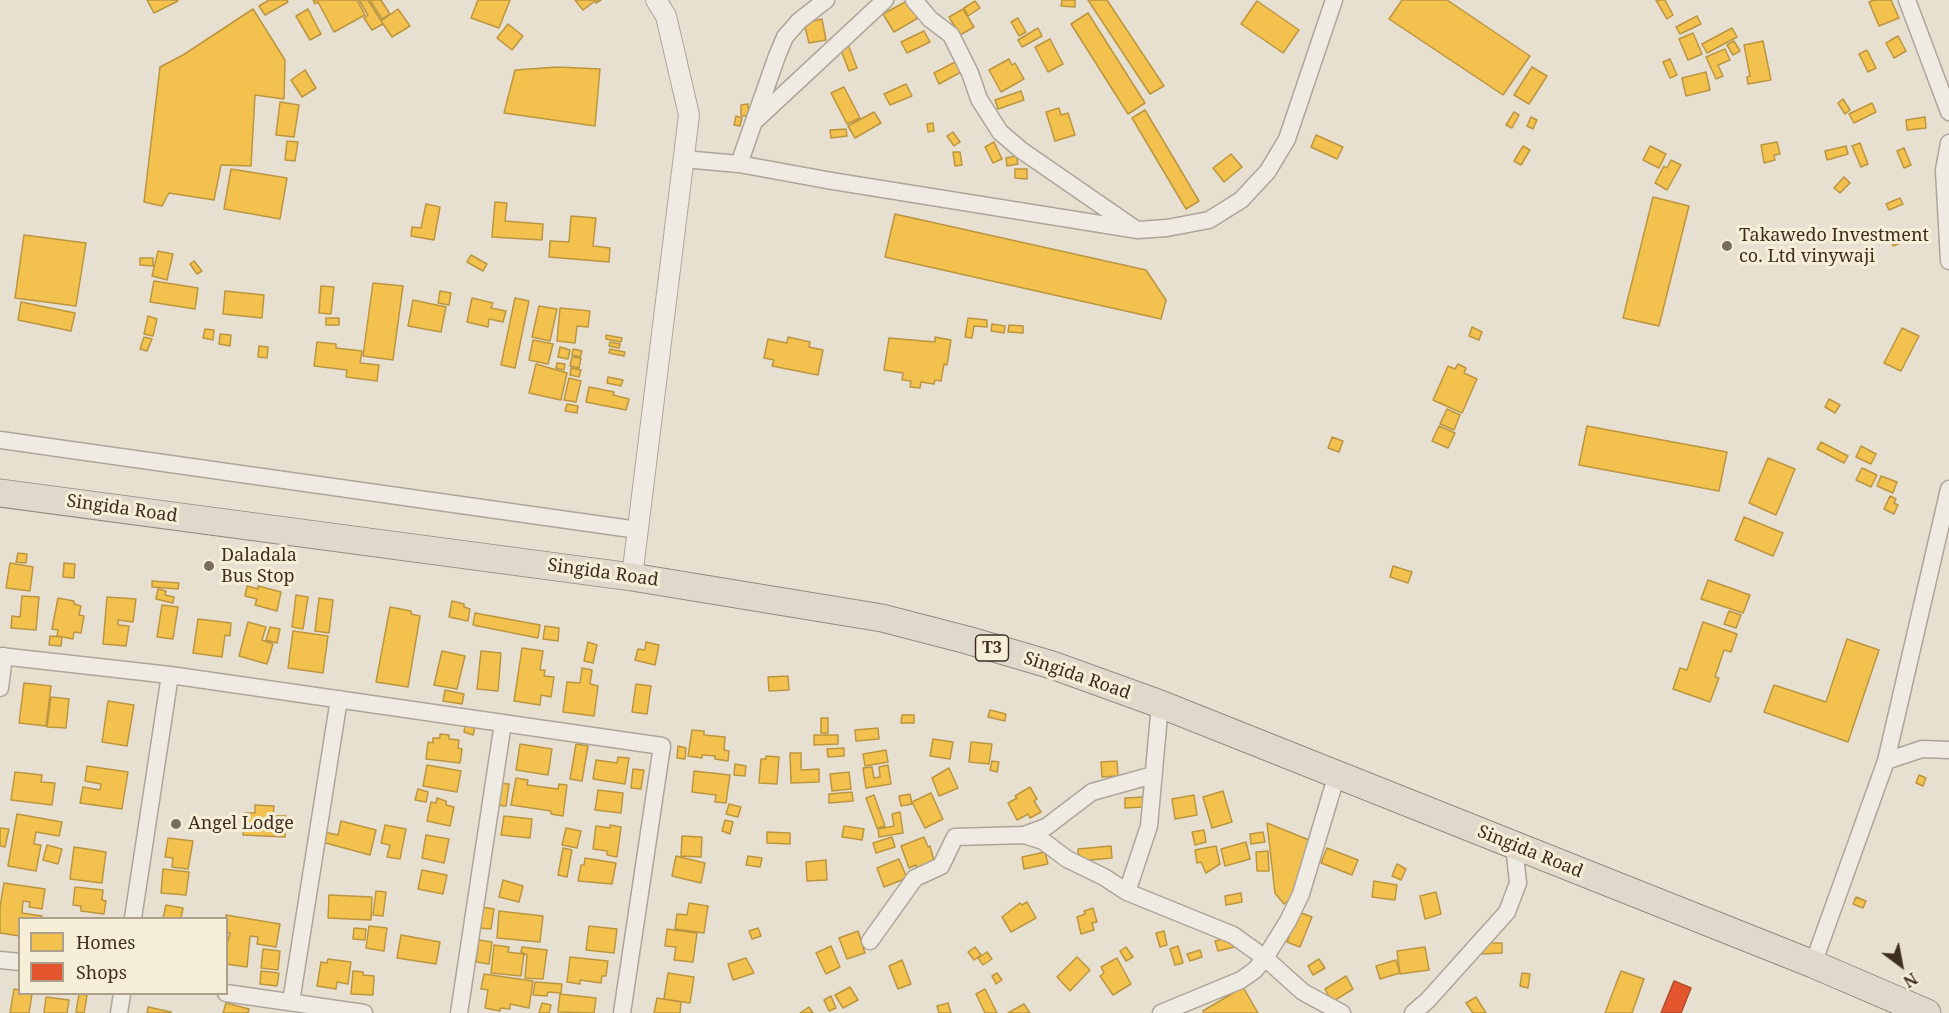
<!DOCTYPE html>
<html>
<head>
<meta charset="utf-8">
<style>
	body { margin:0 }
	#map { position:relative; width:1949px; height:1013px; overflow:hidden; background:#e7e0d1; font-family:"Noto Serif",serif }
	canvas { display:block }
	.legend { position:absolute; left:18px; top:917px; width:210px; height:78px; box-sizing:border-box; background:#f7eed8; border:2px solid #ada18e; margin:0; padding:8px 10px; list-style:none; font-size:18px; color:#3d2e20 }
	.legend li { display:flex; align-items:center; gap:12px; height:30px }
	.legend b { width:30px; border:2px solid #ada18e }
	.north { position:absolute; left:1871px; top:935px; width:60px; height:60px; -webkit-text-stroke:4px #f7eed8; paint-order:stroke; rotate:148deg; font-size:16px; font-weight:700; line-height:24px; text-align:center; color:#3d2e20 }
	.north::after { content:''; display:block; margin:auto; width:21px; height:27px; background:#3d2e20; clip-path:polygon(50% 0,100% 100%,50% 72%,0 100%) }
</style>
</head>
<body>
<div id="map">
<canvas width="1949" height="1013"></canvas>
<ul class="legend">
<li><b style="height:16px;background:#f2c14e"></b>Homes</li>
<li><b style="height:16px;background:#e4572e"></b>Shops</li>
</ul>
<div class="north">N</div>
</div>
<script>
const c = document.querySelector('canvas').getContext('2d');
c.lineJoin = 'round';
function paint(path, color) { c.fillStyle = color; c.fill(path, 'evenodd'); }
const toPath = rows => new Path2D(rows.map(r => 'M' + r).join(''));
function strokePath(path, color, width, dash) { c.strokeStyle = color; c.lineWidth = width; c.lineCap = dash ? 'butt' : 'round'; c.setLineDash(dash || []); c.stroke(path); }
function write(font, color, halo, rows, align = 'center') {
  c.font = font + ' "Noto Serif",serif'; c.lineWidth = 6; c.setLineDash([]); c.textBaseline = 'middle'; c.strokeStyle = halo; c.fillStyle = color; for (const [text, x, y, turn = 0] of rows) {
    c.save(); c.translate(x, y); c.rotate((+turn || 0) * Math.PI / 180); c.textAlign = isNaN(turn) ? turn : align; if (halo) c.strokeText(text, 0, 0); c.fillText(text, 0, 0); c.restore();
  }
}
const homes = toPath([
	[147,0,177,0,178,1,154,13,147,0],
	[269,0,287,0,288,2,265,15,259,6,269,0],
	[313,0,357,0,365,15,334,32,318,2,315,4,313,0],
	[359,0,368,0,383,24,372,30,364,18,368,15,359,0],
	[370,0,381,0,390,14,382,19,370,0],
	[478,0,510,0,499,28,471,18,478,0],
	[575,0,601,0,596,3,595,1,583,10,575,0],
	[1062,0,1075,0,1075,7,1061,6,1062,0],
	[1088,0,1107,0,1164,86,1150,94,1088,0],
	[1402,0,1447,0,1530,56,1503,95,1389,19,1402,0],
	[1656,0,1665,0,1673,15,1667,19,1656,0],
	[1874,0,1891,0,1899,18,1879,26,1869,2,1874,0],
	[907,1,918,18,894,32,883,14,907,1],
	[975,1,980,8,968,16,964,8,975,1],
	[1257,1,1299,30,1283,53,1241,24,1257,1],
	[253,9,285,60,284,99,255,95,251,166,221,165,214,200,169,193,162,206,144,202,160,67,183,55,253,9],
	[308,9,321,34,310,40,296,16,308,9],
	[398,9,410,26,392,37,381,21,398,9],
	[963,9,974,27,960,35,949,17,963,9],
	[1088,13,1145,103,1128,114,1071,24,1088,13],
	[1697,16,1701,24,1680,34,1676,27,1697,16],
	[1018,18,1026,32,1019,36,1011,22,1018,18],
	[822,19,826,40,809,43,804,23,822,19],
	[508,24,523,36,512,50,497,38,508,24],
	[1038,28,1042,36,1022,47,1018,40,1038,28],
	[1732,28,1737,37,1707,53,1702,44,1732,28],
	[924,31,930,42,907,53,901,42,924,31],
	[1693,33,1702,54,1688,60,1679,39,1693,33],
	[1898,36,1906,51,1894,58,1886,43,1898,36],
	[1050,39,1063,64,1048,72,1035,47,1050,39],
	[1734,41,1740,51,1733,55,1727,45,1734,41],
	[1763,41,1771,80,1748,84,1747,77,1750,76,1744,45,1763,41],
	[847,42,857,68,849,71,839,45,847,42],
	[1725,49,1730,60,1718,65,1723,76,1716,79,1706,57,1725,49],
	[1867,50,1876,68,1868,72,1859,54,1867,50],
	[1009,59,1012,65,1015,63,1024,79,1001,92,989,70,1009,59],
	[1670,59,1677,75,1670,78,1663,62,1670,59],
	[957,61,963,71,939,84,934,73,957,61],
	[558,67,600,69,595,126,504,113,515,70,558,67],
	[1532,67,1547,76,1529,104,1514,95,1532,67],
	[305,70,316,88,302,97,291,80,305,70],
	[1706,72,1710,90,1686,96,1682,78,1706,72],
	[906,84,912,96,890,105,884,94,906,84],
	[844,87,860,118,847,124,831,93,844,87],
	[1021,91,1024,100,998,109,995,100,1021,91],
	[1843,99,1850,110,1845,114,1838,103,1843,99],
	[280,102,299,105,294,137,276,135,280,102],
	[1872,103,1876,112,1854,123,1849,114,1872,103],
	[748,104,749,116,741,116,741,105,748,104],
	[1059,108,1061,115,1068,113,1075,135,1055,141,1046,112,1059,108],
	[1145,110,1199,201,1186,209,1132,118,1145,110],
	[874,112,881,123,855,138,848,126,874,112],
	[1514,112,1519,115,1512,128,1506,125,1514,112],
	[736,116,742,118,740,126,734,125,736,116],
	[1531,117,1537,120,1533,129,1527,126,1531,117],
	[1925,117,1926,128,1907,130,1906,120,1925,117],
	[933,123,934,131,928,132,927,124,933,123],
	[846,129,847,136,831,138,830,130,846,129],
	[953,132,960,142,954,146,947,136,953,132],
	[1316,135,1343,147,1337,159,1311,147,1316,135],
	[287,141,298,142,295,161,285,160,287,141],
	[994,142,1002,159,993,163,985,147,994,142],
	[1777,142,1780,154,1774,155,1775,160,1764,163,1761,145,1777,142],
	[1860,143,1868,164,1861,167,1852,146,1860,143],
	[1523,146,1530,150,1521,165,1514,161,1523,146],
	[1650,146,1666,154,1659,168,1643,160,1650,146],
	[1846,146,1848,154,1827,160,1825,151,1846,146],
	[1904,148,1911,165,1904,168,1897,151,1904,148],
	[953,152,960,152,962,165,955,166,953,152],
	[1231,154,1242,167,1224,182,1213,168,1231,154],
	[1016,156,1018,164,1007,166,1006,158,1016,156],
	[1671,160,1681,165,1667,190,1655,183,1664,166,1667,168,1671,160],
	[231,169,287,178,280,219,224,209,231,169],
	[1015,169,1027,169,1027,179,1015,178,1015,169],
	[1844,177,1850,183,1840,193,1834,188,1844,177],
	[1653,197,1689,206,1659,326,1623,318,1653,197],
	[1900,198,1903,204,1889,210,1886,204,1900,198],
	[495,202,507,203,505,221,543,224,542,240,492,237,495,202],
	[426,204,440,207,434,240,411,236,412,227,421,228,426,204],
	[895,214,1146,270,1166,300,1161,319,885,257,895,214],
	[571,216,596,218,593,246,610,248,609,262,549,257,550,241,569,242,571,216],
	[1910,232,1913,238,1893,246,1891,240,1910,232],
	[24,235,86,243,76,306,15,298,24,235],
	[158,251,173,254,167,280,152,276,158,251],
	[471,255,487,264,483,271,467,262,471,255],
	[140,258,153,258,153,266,140,265,140,258],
	[194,261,202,271,197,274,190,264,194,261],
	[154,281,198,288,195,309,150,302,154,281],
	[373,283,403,286,393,360,363,356,373,283],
	[321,286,334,287,331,314,319,313,321,286],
	[225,291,264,295,262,318,223,314,225,291],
	[440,291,451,293,449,305,438,303,440,291],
	[472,298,493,303,491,308,506,311,503,322,489,319,488,327,467,322,472,298],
	[515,298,529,301,515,368,501,365,515,298],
	[413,300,446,307,441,332,408,326,413,300],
	[21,302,75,313,71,331,18,320,21,302],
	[539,306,557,309,550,341,532,337,539,306],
	[560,308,590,311,588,327,577,326,575,343,557,341,560,308],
	[148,316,157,319,153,336,144,334,148,316],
	[326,318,339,318,339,325,326,325,326,318],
	[968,318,987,320,987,327,974,326,972,338,965,337,968,318],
	[992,324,1005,326,1004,333,991,331,992,324],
	[1009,325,1023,326,1023,333,1008,332,1009,325],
	[1472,327,1482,332,1479,340,1469,336,1472,327],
	[1902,328,1919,336,1901,371,1884,363,1902,328],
	[205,329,214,330,213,340,203,338,205,329],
	[220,334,231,335,230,346,219,344,220,334],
	[606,335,622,338,621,342,606,339,606,335],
	[144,337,152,339,147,351,140,349,144,337],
	[788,337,810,342,809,347,823,350,818,375,772,366,774,360,764,358,768,339,787,343,788,337],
	[935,337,951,340,947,365,944,364,941,381,935,380,934,384,921,382,920,388,910,387,911,381,902,380,903,373,884,370,889,338,935,342,935,337],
	[533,340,553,344,548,364,529,360,533,340],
	[317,342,336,344,336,348,362,351,360,363,379,365,377,381,346,377,347,370,314,366,317,342],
	[610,342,620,344,619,348,609,346,610,342],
	[259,346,268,347,267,358,258,357,259,346],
	[560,347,570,350,568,359,558,357,560,347],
	[573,349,582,351,580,357,572,355,573,349],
	[610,349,625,352,624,356,609,353,610,349],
	[572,357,581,358,579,368,570,366,572,357],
	[557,363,565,364,564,370,556,368,557,363],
	[536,364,567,373,561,400,529,393,536,364],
	[1458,364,1466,368,1464,373,1477,379,1462,413,1433,400,1448,366,1455,369,1458,364],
	[571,368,581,370,579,377,570,375,571,368],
	[608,377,623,380,621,386,607,383,608,377],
	[569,378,581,381,576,402,564,400,569,378],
	[589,387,614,392,613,395,629,399,626,410,586,402,589,387],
	[1829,399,1840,405,1835,413,1825,407,1829,399],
	[567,404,578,406,577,413,565,411,567,404],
	[1447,409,1460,415,1454,430,1440,424,1447,409],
	[1439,426,1455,433,1448,448,1432,441,1439,426],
	[1587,426,1727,452,1719,491,1579,465,1587,426],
	[1332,437,1343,441,1339,452,1328,448,1332,437],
	[1821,442,1848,456,1844,463,1817,449,1821,442],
	[1861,446,1876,454,1871,464,1856,457,1861,446],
	[1768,458,1795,469,1776,515,1749,503,1768,458],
	[1862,468,1877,475,1871,487,1856,480,1862,468],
	[1881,476,1897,482,1893,493,1877,486,1881,476],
	[1890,496,1896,499,1894,503,1898,505,1894,514,1884,509,1890,496],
	[1744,517,1783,533,1773,556,1735,540,1744,517],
	[18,553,27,554,26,563,16,562,18,553],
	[10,563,33,567,30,591,6,588,10,563],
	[64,563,75,564,74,578,63,577,64,563],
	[1393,566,1412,572,1408,583,1390,577,1393,566],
	[1708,580,1750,595,1743,613,1701,599,1708,580],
	[152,581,179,583,178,589,152,587,152,581],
	[247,586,258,589,258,586,281,592,277,611,255,605,257,599,245,596,247,586],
	[158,589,166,591,165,595,174,597,173,603,156,599,158,589],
	[296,595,308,597,303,629,292,627,296,595],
	[22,596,39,597,36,630,11,628,12,616,20,617,22,596],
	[107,597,136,599,133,622,118,620,118,625,129,626,126,646,103,644,107,597],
	[58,598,74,601,74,604,81,606,79,615,84,616,81,633,74,632,73,639,57,636,58,630,52,629,58,598],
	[319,598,333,600,329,633,315,631,319,598],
	[452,601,464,604,464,607,470,609,468,621,449,617,452,601],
	[162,605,178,607,173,639,157,637,162,605],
	[390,607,411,611,411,614,420,616,408,687,376,682,390,607],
	[1729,611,1741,615,1736,628,1724,624,1729,611],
	[475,613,540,625,538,638,473,625,475,613],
	[198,619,231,623,230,636,225,635,222,657,193,653,198,619],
	[248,622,266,627,262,640,273,644,267,664,239,656,248,622],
	[1703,622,1737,634,1731,652,1724,650,1715,677,1719,678,1710,702,1673,689,1680,668,1687,670,1703,622],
	[545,626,559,628,558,641,543,639,545,626],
	[270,627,280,629,277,643,266,640,270,627],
	[293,631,328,636,323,673,288,668,293,631],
	[50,636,62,637,61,646,49,645,50,636],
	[1847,639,1879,650,1848,742,1764,712,1774,685,1826,702,1847,639],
	[588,642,597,645,593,663,584,661,588,642],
	[646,642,659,645,655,665,635,660,638,649,645,650,646,642],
	[522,648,543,651,540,670,545,670,544,676,554,677,551,697,541,695,540,705,514,701,522,648],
	[442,651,465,656,457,689,434,685,442,651],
	[481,651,501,653,498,691,477,689,481,651],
	[582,668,592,670,590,684,598,686,594,716,563,712,567,682,580,683,582,668],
	[788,676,789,690,769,691,768,677,788,676],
	[24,683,51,686,46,726,19,723,24,683],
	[636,684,651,686,647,714,632,712,636,684],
	[445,690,464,694,462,704,443,701,445,690],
	[51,697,69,699,66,728,47,727,51,697],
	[108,701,134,705,127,746,102,742,108,701],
	[990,710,1006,714,1005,721,988,717,990,710],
	[902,715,914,715,914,723,901,723,902,715],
	[821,718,828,718,828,733,821,733,821,718],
	[465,725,475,727,473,735,464,732,465,725],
	[878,728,879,739,856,741,855,730,878,728],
	[692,730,704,731,704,735,725,737,724,750,729,751,728,761,715,759,715,756,702,755,702,758,688,756,692,730],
	[440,734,449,735,449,739,459,740,458,748,462,749,460,763,426,759,428,742,433,743,433,738,440,738,440,734],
	[814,735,838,735,838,744,814,745,814,735],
	[933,739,953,742,950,759,930,756,933,739],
	[971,742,992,744,989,764,969,762,971,742],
	[520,744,552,749,548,775,516,770,520,744],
	[576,744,588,746,582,781,570,779,576,744],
	[678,746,686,748,685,759,677,758,678,746],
	[844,748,844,756,828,757,827,749,844,748],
	[886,750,888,762,865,766,863,754,886,750],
	[790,753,801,753,801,770,819,769,819,782,791,783,790,753],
	[766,756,779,757,777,784,759,783,761,759,766,759,766,756],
	[618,757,629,758,625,784,593,779,596,760,617,763,618,757],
	[992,761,999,762,997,772,990,770,992,761],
	[1117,761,1118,776,1102,777,1101,762,1117,761],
	[735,764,746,766,745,776,734,775,735,764],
	[427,765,461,771,457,792,423,786,427,765],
	[888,765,891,784,866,788,863,768,872,767,874,778,880,777,879,767,888,765],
	[87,766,128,772,122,809,80,803,83,787,100,790,101,784,85,781,87,766],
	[949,768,958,788,939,796,932,778,949,768],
	[633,769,644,770,641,789,631,788,633,769],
	[694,771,730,775,726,803,715,802,716,795,692,792,694,771],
	[15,772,42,775,41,782,55,783,52,805,11,800,15,772],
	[849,772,851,789,832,791,830,774,849,772],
	[1919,775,1926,778,1923,786,1916,783,1919,775],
	[516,778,528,780,527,785,558,789,559,784,567,785,563,816,551,814,551,811,511,805,516,778],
	[500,783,509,784,506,806,497,805,500,783],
	[1030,787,1037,799,1034,801,1041,812,1030,818,1028,814,1017,820,1008,803,1017,798,1015,796,1030,787],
	[418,789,428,792,426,802,415,800,418,789],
	[598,790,623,793,621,813,595,810,598,790],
	[1223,791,1232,822,1212,828,1203,797,1223,791],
	[852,792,853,801,829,803,829,794,852,792],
	[931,793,943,819,925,828,912,802,931,793],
	[910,794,912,804,901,806,899,796,910,794],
	[874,795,885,826,877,828,866,798,874,795],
	[1194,795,1197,815,1175,819,1172,799,1194,795],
	[1144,797,1144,807,1125,808,1125,798,1144,797],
	[437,798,446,801,446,805,454,807,450,826,427,821,431,802,436,803,437,798],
	[729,804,741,807,738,817,726,814,729,804],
	[255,805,274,806,273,816,286,816,285,837,243,835,245,813,255,813,255,805],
	[900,812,903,833,879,837,878,829,894,826,892,814,900,812],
	[17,814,62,822,59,836,36,832,34,844,41,845,36,871,8,866,17,814],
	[504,816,532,819,530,838,501,835,504,816],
	[725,820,733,822,730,834,722,831,725,820],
	[341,821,376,830,370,855,322,842,324,832,338,835,341,821],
	[1267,823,1309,840,1298,894,1284,904,1275,893,1267,823],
	[385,825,406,829,400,859,387,857,390,845,381,843,385,825],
	[610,825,621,827,617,857,607,855,607,851,593,849,596,826,610,828,610,825],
	[844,826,864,829,862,840,842,837,844,826],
	[0,828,9,829,5,847,0,846,0,828],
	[566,828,581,831,577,848,562,845,566,828],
	[1204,830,1206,842,1195,845,1192,832,1204,830],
	[767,832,790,833,790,844,767,843,767,832],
	[1263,832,1265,842,1251,844,1250,834,1263,832],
	[426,835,449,839,444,863,422,858,426,835],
	[682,836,702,837,701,857,681,856,682,836],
	[892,837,895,847,876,853,873,843,892,837],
	[924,837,928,847,930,846,935,865,917,868,916,865,909,868,901,846,924,837],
	[168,838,193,841,188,869,172,867,173,858,165,857,168,838],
	[1246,842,1250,859,1225,866,1221,849,1246,842],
	[47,845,62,849,58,864,43,860,47,845],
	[1111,846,1112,858,1079,861,1078,849,1111,846],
	[1216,846,1220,864,1206,873,1201,862,1197,863,1195,850,1216,846],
	[74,847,106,852,102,883,70,879,74,847],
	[563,848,572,850,567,877,558,875,563,848],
	[1327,848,1358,860,1352,875,1321,863,1327,848],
	[1268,851,1269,871,1257,871,1256,852,1268,851],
	[1045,852,1048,864,1024,869,1022,857,1045,852],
	[676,856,705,863,701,883,672,876,676,856],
	[748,856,762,858,760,867,746,865,748,856],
	[585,858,616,863,612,884,578,881,581,865,584,865,585,858],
	[899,859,907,878,884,887,877,868,899,859],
	[826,860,827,880,807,881,806,862,826,860],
	[1397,864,1406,869,1401,880,1392,876,1397,864],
	[163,869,189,872,186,895,161,893,163,869],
	[422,870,447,875,443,894,418,889,422,870],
	[503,880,523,886,519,902,499,897,503,880],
	[1374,881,1397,885,1395,900,1372,897,1374,881],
	[4,883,45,889,42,909,29,907,30,902,23,901,22,913,42,916,42,918,20,918,20,936,0,933,0,907,4,883],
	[75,887,103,890,102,900,106,901,104,914,81,911,81,906,73,905,75,887],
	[376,891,386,892,383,916,373,915,376,891],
	[1436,892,1441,914,1425,919,1420,896,1436,892],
	[1241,893,1242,902,1226,905,1225,896,1241,893],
	[329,895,372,897,371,920,328,918,329,895],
	[1856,897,1866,901,1863,908,1853,904,1856,897],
	[1027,902,1036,918,1011,932,1002,917,1020,903,1022,905,1027,902],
	[689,903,708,906,704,933,675,929,677,914,687,915,689,903],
	[166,905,183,908,181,918,163,918,166,905],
	[482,907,494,909,491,929,479,928,482,907],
	[1093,908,1097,922,1092,923,1094,930,1081,934,1077,917,1085,914,1084,911,1093,908],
	[499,911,543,916,540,942,497,938,499,911],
	[1299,912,1312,917,1300,947,1287,942,1299,912],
	[226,915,280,924,276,947,257,944,258,937,250,936,247,967,226,964,226,941,228,941,230,933,226,932,226,915],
	[369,926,387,928,384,951,366,948,369,926],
	[589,926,617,929,614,953,586,950,589,926],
	[354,928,366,929,365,940,353,939,354,928],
	[758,928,761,936,752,939,749,931,758,928],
	[667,929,697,933,693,962,674,960,676,947,665,946,667,929],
	[858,931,865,953,847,959,839,938,858,931],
	[1164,931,1167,945,1160,947,1156,933,1164,931],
	[401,935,440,942,436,964,397,958,401,935],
	[1231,937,1234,947,1218,951,1215,941,1231,937],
	[479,940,492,942,489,964,476,962,479,940],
	[1482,943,1502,943,1502,953,1482,954,1482,943],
	[494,945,509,947,508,952,524,954,521,976,491,973,494,945],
	[831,946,840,967,826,974,816,953,831,946],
	[1178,946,1183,963,1175,965,1170,949,1178,946],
	[522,947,547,950,543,979,525,978,527,955,521,952,522,947],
	[975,947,981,955,974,960,968,952,975,947],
	[1126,947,1133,957,1126,961,1120,951,1126,947],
	[1425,947,1429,970,1400,974,1397,951,1425,947],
	[263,949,280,951,278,970,261,968,263,949],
	[1200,950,1202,957,1190,961,1187,954,1200,950],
	[987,952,992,959,983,965,978,958,987,952],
	[570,957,608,961,606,976,602,976,601,983,580,980,580,984,567,982,570,957],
	[1077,957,1090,970,1070,991,1057,977,1077,957],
	[746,958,754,973,733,980,728,964,746,958],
	[1117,958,1131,984,1113,995,1100,976,1104,973,1101,967,1117,958],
	[328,959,351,962,348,984,337,982,336,989,317,986,321,962,327,963,328,959],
	[1319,959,1325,968,1313,975,1308,966,1319,959],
	[902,960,911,984,898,989,889,966,902,960],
	[1396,960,1400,973,1380,979,1376,966,1396,960],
	[261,971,279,973,277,986,260,984,261,971],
	[353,971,363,972,363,975,374,976,373,995,351,994,353,971],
	[1621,971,1644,979,1632,1013,1605,1013,1621,971],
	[668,973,694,977,690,1003,664,999,668,973],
	[997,973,1002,980,996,984,992,976,997,973],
	[1522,973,1530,974,1528,988,1520,986,1522,973],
	[484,974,533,981,529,1008,510,1004,510,1009,500,1008,500,1011,485,1008,488,990,481,989,484,974],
	[1346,976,1353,989,1332,1002,1325,989,1346,976],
	[535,982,562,984,561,993,548,992,547,996,533,995,535,982],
	[850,987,858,1000,843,1008,835,995,850,987],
	[1243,987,1258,1013,1204,1013,1203,1011,1243,987],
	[14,989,20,990,20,994,32,994,29,1013,10,1013,14,989],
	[985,989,997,1013,985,1013,976,994,985,989],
	[79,994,87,995,84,1013,76,1012,79,994],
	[560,994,596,998,594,1013,558,1012,560,994],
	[831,996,836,1008,829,1011,824,1000,831,996],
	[46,997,69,1000,67,1013,44,1013,46,997],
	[1476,997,1486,1013,1473,1013,1466,1003,1476,997],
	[657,998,681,1002,680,1013,654,1013,657,998],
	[226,1003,249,1009,248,1013,223,1013,226,1003],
	[542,1003,551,1005,549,1013,539,1013,542,1003],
	[948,1003,951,1013,939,1013,937,1006,948,1003],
	[1024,1004,1030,1013,1008,1013,1024,1004],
	[148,1007,171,1012,171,1013,147,1013,148,1007],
	[809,1007,813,1013,800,1013,809,1007]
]);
paint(homes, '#f2c14e');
strokePath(homes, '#bc9540', 1.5);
const shops = toPath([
	[1674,981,1691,988,1681,1013,1661,1013,1674,981]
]);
paint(shops, '#e4572e');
strokePath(shops, '#b24b2a', 1.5);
const minor = toPath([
	[914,0,930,19,951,35,970,73,979,99,1000,132,1021,150,1134,228],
	[1907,0,1949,112],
	[756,120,885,0],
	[1949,143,1944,170,1949,261],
	[683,159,739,164,832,181,1138,230,1167,228,1209,220,1241,200,1268,171,1287,139,1334,0],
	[739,164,777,56,785,37,799,21,826,0],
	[0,440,638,530],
	[0,656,170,675,662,746,622,1013],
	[0,688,4,656],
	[1886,761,1922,749,1949,750],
	[1024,835,1043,841,1067,859,1104,877,1127,892,1233,935,1265,958,1303,992,1342,1013],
	[1127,892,1149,826,1160,704],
	[133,918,170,675],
	[870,941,915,878,941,866,955,837,1024,835,1046,827,1092,792,1153,775],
	[0,960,20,962],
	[1813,964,1886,761,1949,489],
	[226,993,364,1013],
	[291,1002,339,699],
	[119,1013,122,994],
	[459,1013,503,723],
	[1161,1013,1241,980,1255,970,1265,958,1288,921,1301,894,1337,774],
	[1413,1013,1428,1000,1507,912,1518,883,1514,845]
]);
const tertiary = toPath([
	[632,577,689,115,666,16,656,0]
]);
const trunk = toPath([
	[0,493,632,577,882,618,967,640,1052,665,1160,704,1813,964,1927,1013]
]);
strokePath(minor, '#ada599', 19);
strokePath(tertiary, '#ada599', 22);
strokePath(trunk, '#928b80', 29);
strokePath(minor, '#efebe3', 16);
strokePath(tertiary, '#efebe3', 20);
strokePath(trunk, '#e0d9cb', 27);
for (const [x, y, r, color] of [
	[1727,246,6,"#786c5e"],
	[209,566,6,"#786c5e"],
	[176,824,6,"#786c5e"]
]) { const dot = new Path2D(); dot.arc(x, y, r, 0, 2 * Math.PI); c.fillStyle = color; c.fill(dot); strokePath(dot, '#f7eed8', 2); }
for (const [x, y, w] of [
	[992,648,33]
]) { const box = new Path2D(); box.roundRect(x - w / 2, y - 13, w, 26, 4.5); c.fillStyle = '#f7eed8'; c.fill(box); strokePath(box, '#3d2e20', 1.5); }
write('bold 16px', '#3d2e20', null, [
	["T3",992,648]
]);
write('18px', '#3d2e20', '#f7eed8', [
	["Takawedo Investment",1739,236],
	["co. Ltd vinywaji",1739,257],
	["Daladala",221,556],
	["Bus Stop",221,577],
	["Angel Lodge",188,824]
], 'left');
write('18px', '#3d2e20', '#f7eed8', [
	["Singida Road",122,509,8],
	["Singida Road",603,573,8],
	["Singida Road",1077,676,19],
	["Singida Road",1530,852,22]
]);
</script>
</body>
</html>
